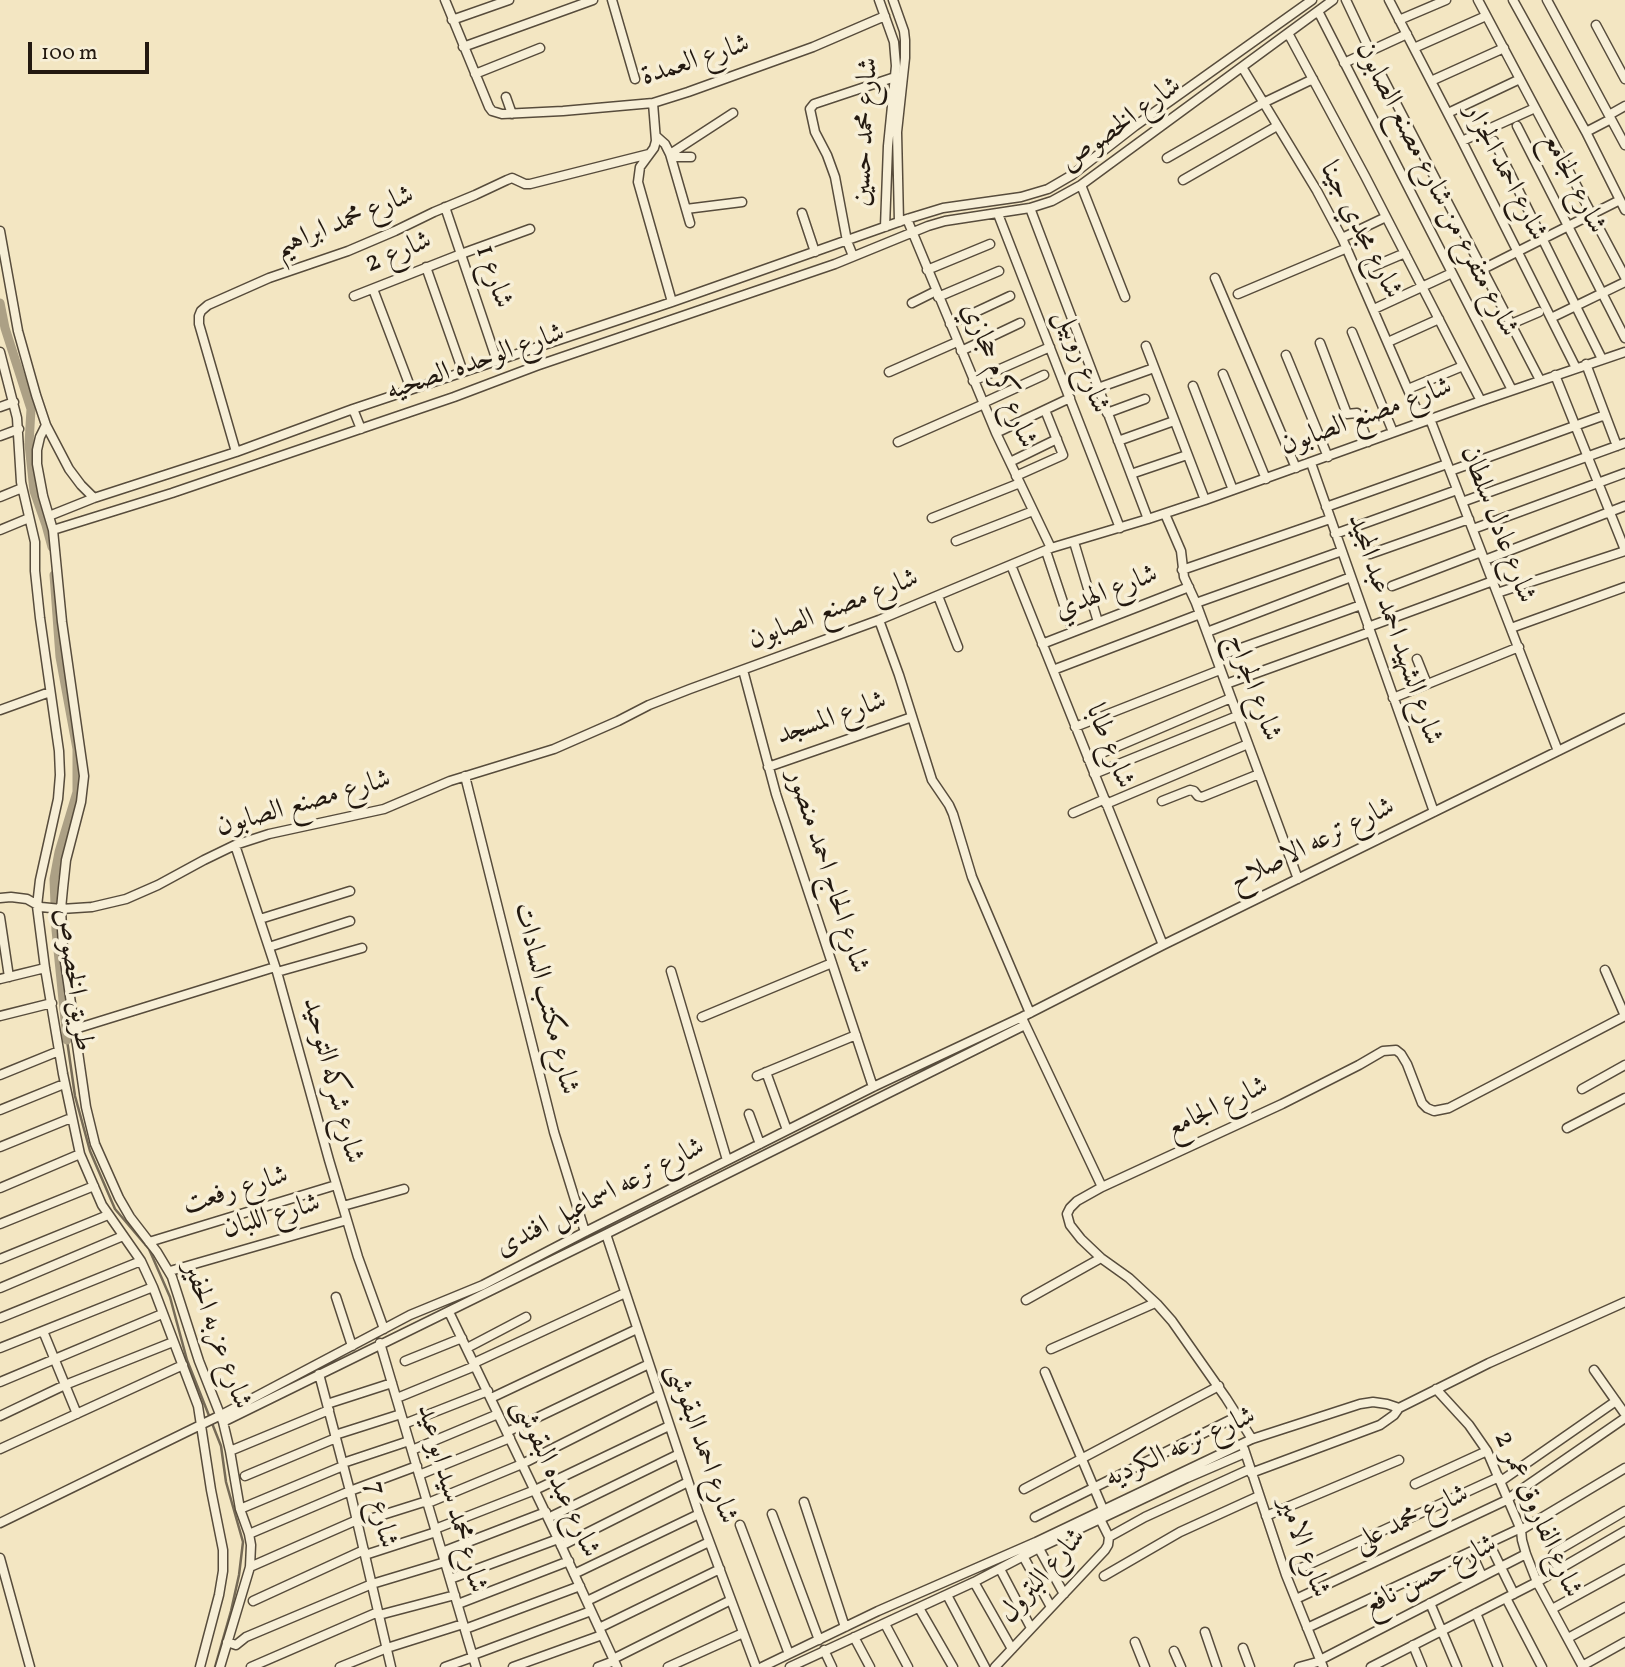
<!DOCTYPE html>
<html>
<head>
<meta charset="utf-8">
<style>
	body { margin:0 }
	#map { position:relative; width:1625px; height:1667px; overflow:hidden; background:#f3e6c2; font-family:Vollkorn,serif }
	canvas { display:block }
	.scale { position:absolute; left:28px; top:42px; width:121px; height:32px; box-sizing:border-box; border:4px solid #231910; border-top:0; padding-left:9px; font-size:21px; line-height:24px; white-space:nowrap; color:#231910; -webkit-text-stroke:5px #f7efd7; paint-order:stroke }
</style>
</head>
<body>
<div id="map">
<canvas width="1625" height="1667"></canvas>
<div class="scale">100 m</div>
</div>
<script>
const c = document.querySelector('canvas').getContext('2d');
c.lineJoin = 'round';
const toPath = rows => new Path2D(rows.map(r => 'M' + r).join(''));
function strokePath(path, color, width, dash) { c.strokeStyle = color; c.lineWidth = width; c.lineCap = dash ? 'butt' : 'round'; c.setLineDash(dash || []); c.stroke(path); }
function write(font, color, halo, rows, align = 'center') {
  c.font = font + ' Vollkorn,Amiri,serif'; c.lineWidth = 7; c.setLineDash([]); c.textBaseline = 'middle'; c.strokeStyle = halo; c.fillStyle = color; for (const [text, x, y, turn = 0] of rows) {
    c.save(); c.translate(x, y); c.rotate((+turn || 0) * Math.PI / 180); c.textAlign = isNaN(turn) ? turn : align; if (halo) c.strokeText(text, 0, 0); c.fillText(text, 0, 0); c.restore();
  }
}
strokePath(toPath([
	[67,1040,75,1096,90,1151,115,1209,149,1249,170,1297,187,1360,221,1446,226,1482,243,1542,239,1575,231,1611,215,1667]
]), '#756a56', 2.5);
strokePath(toPath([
	[0,303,5,328,31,409,29,444,34,491,46,525,52,547],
	[54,575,60,657,77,749,77,792,59,852,54,879,56,930,67,1040]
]), '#aca085', 9);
const street = toPath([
	[445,0,489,107,492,111,502,114,563,111,653,103,688,92,813,47,885,16],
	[612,0,635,79],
	[879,0,894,42,896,66,888,146,885,227],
	[893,0,904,31,905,40,905,58,897,132,899,222],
	[1346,0,1370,51],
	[1389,0,1462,141,1576,368],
	[1478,0,1625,277],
	[1513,0,1586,132,1625,210],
	[1547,0,1625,145],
	[1318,11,1512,390],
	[452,20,509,0],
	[1399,20,1446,0],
	[1596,25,1625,79],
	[1288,33,1365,176,1481,401],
	[463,47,593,0],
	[1414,48,1486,16],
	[1344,63,1407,34],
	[1242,67,1317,191,1342,238,1422,422],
	[475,74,540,48],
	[1382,76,1540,380],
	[1431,81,1504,48],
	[506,97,512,114],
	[653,103,656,141,654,148,640,167,638,182,672,302],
	[1448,113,1520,79],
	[1609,115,1625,106],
	[1517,126,1625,338],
	[1586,132,1611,119],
	[656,136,665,144,670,154,690,223],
	[1462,141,1535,108],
	[1494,141,1602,359],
	[670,154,733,113],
	[672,157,691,157],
	[1167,158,1263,103,1313,79],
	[1183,180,1277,126],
	[1081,185,1125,297],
	[445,207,497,361],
	[1030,208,1148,519],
	[686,209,742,202],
	[802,213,815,252],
	[998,214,1120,528],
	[907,219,996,433,1051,548],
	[0,231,18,331,36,395,46,425,69,469,81,485,94,498],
	[1342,238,1386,217],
	[853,256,847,241,835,177,827,155,815,132,810,109,814,104,895,77],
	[426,267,463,372],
	[1483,269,1620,200],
	[927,270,990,244],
	[1358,273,1405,253],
	[1215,278,1296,468],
	[373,289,411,389],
	[1238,294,1347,248],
	[354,296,461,254,530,229],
	[938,297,999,271],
	[912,303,936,291],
	[1374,309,1452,273],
	[1551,318,1625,282],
	[950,324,1010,296],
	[1511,324,1539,312],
	[1352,332,1393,432],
	[1388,342,1439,319],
	[1320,343,1347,414,1357,413,1368,442],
	[1146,346,1205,500],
	[961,351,1020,323],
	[0,352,17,418,21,482,35,542,35,571,40,618,59,751,60,775,58,799,40,880,37,906,45,968,63,1074,80,1154,102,1205,141,1261,153,1287,198,1406,211,1490,223,1550,223,1571,219,1595,200,1667],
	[1286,355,1328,457],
	[1586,364,1617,446],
	[889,372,957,342],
	[1223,374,1266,479],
	[1555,375,1625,550],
	[973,381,1050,347],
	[1193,386,1233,490],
	[1098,388,1154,368],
	[1408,389,1463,366],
	[983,403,1044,375],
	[0,407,14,402],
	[353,409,361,429],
	[1107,413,1145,399],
	[1430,419,1558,751],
	[46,425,40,437,37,450,37,464,43,496,53,530,62,622,84,776,81,802,66,860,63,888,61,909,63,948,86,1107,95,1144,119,1198,130,1217,157,1252,172,1277,199,1361,223,1422,230,1451,240,1509,249,1534,251,1545,250,1567,220,1667],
	[996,433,1070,398],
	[0,436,19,429],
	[1118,441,1174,421],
	[898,442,984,404],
	[236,452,199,324,199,316,201,311,208,305,269,278,348,251,395,231,434,212,475,195,507,180,512,178,525,184,530,184,649,154],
	[1010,462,1057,439],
	[1311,463,1434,812],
	[1450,471,1605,415],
	[1131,474,1187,455],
	[1016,476,1063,455,1045,410],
	[0,497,22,488],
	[1462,502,1625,443],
	[1326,507,1447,464],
	[1165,514,1181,551,1184,577,1196,603,1298,879],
	[49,516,94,498,236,452,353,409,672,302,907,219,943,208,1021,197,1048,189,1072,175,1135,126,1312,0],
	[932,518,1020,483],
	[1473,529,1625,473],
	[0,530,29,518],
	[53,530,172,493,454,397,536,366,835,264,928,226,945,221,1030,208,1052,201,1081,185,1333,0],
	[1335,534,1457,490],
	[956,541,1033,511],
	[1074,542,1098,622],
	[1046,551,1073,632],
	[1370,554,1469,519],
	[1485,560,1625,506],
	[1011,565,1163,945],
	[1182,570,1330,519],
	[1392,586,1481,552],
	[1497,593,1625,551],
	[938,596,958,647],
	[1196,603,1342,551],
	[879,620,899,675,932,780,949,805,953,814,972,877,1030,1013],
	[1368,627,1493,581],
	[1511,628,1625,587],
	[1207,632,1351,577],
	[1042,644,1189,587],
	[1216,657,1361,605],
	[1417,659,1427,684],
	[743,670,776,794,873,1087],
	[1053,670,1200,614],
	[1226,684,1370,632],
	[1393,698,1519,647],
	[0,710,50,692],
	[1075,727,1220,670],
	[1088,759,1231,698],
	[768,767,912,717],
	[1094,774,1237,716],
	[465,776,554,1132,585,1232],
	[1162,801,1190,790,1194,791,1198,796,1202,797,1259,774],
	[1106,804,1248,744],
	[1073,813,1105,799],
	[235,845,277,972,329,1160,358,1257,384,1329],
	[0,898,11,897,27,899,41,907,61,909,92,907,126,899,158,885,204,860,235,845,269,834,384,809,450,781,554,749,618,721,649,705,690,689,879,620,1051,548,1148,519,1205,500,1481,401,1625,352],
	[0,917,9,977],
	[260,919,350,891],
	[269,947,350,921],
	[1605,970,1625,1016],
	[671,971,727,1160],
	[277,972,362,948],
	[0,979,45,968],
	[0,1016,52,1003],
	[702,1017,832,963],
	[1023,1020,1102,1187],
	[75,1029,275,967],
	[766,1072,787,1130],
	[0,1075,59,1051],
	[757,1076,856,1035],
	[1582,1089,1625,1065],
	[0,1110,64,1084],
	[749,1114,760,1144],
	[1567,1128,1625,1098],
	[0,1147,71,1118],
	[0,1188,80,1154],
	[343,1206,404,1189],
	[0,1224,94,1186],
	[606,1234,699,1514,756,1667],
	[149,1242,336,1185],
	[0,1259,108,1215],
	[170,1271,347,1220],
	[0,1288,123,1236],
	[336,1297,352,1346],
	[1026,1300,1101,1258],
	[449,1312,558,1539,617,1667],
	[0,1318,141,1261],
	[43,1331,77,1414],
	[380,1343,476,1667],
	[0,1348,153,1287],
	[467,1348,526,1317],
	[1051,1349,1155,1303],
	[405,1361,462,1338],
	[474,1363,625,1293],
	[1594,1370,1625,1414],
	[1045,1372,1103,1509],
	[319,1374,350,1491,391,1667],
	[0,1382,162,1314],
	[1436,1389,1469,1425,1487,1451,1521,1530,1522,1540,1526,1554,1537,1582,1583,1667],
	[397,1398,475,1366],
	[491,1398,637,1329],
	[327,1404,392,1383],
	[0,1416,65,1385,173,1342],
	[223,1422,606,1234,1025,1025],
	[404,1424,488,1391],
	[507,1432,649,1364],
	[335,1435,401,1414],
	[1252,1439,1226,1398,1172,1321,1157,1304,1129,1278,1101,1258,1081,1239,1070,1225,1067,1214,1070,1208,1077,1201,1102,1187,1282,1104,1359,1065,1383,1051,1396,1050,1401,1054,1407,1064,1422,1103,1427,1108,1434,1111,1449,1108,1625,1016],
	[0,1449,183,1365],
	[1244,1449,1286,1575,1323,1667],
	[412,1450,498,1414],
	[230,1451,329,1410],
	[343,1463,409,1441],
	[1251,1473,1380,1425,1394,1415,1399,1408],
	[419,1475,510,1438],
	[245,1476,336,1438],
	[1501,1481,1616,1401],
	[1415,1484,1487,1451],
	[1024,1489,1219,1386],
	[1509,1498,1625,1418],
	[804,1502,845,1627],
	[428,1503,522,1464,659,1395],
	[240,1509,343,1466],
	[772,1514,819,1640],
	[1266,1516,1399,1460],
	[1035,1517,1238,1416],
	[548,1518,679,1454],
	[0,1523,221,1415,410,1315,483,1285,585,1232,873,1087,1022,1017,1163,945,1625,718],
	[357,1523,427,1501],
	[740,1525,789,1654],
	[435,1529,535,1490,669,1426],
	[1521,1530,1625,1468],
	[249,1534,350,1491,417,1466],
	[1109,1537,1145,1517,1250,1469],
	[1489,1543,1514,1594],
	[1037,1545,1064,1594],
	[561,1546,688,1482],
	[442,1552,546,1512],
	[1471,1552,1482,1576],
	[365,1555,436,1532],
	[1023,1556,1051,1607],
	[0,1558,30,1667],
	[250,1567,357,1520],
	[1000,1569,1031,1628],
	[1559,1569,1553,1560,1553,1555,1555,1552,1625,1511],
	[574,1574,699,1514],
	[1286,1575,1499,1477],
	[1104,1576,1180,1532,1259,1496],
	[450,1579,558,1539],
	[974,1582,1012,1649],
	[947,1595,985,1667],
	[1506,1598,1542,1667],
	[1296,1599,1509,1499],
	[253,1601,364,1550],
	[587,1601,709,1542],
	[1430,1603,1457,1667],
	[458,1604,569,1561],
	[919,1608,953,1667],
	[1552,1609,1625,1569],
	[1476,1613,1498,1667],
	[379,1615,455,1595],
	[885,1624,908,1667],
	[599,1628,720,1569],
	[1307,1628,1521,1528],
	[465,1629,580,1586],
	[1205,1632,1217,1667],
	[854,1637,870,1667],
	[1568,1638,1625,1607],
	[227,1642,236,1645,246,1637,372,1584,445,1562],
	[1135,1642,1145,1667],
	[1413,1645,1422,1667],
	[1243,1648,1250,1667],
	[824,1650,832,1667],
	[1174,1651,1181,1667],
	[473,1655,591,1611],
	[613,1659,731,1600],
	[1320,1660,1526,1554],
	[1582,1666,1625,1642],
	[251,1667,378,1612],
	[340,1667,387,1648,463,1624],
	[445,1667,473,1657],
	[513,1667,602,1635],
	[598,1667,614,1661],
	[668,1667,743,1633],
	[762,1667,878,1611,1036,1542,1252,1439,1360,1404,1373,1402,1387,1404,1399,1408,1489,1363,1625,1302],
	[790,1667,974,1582,1039,1548,1187,1478,1245,1453],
	[995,1667,1105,1550,1108,1545,1109,1537,1099,1517],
	[1299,1667,1321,1661],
	[1371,1667,1537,1582,1625,1531]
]);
strokePath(street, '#574c3c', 11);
strokePath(street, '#f7efd7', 8);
write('28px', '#231910', '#f7efd7', [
	["شارع العمدة",696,62,-18],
	["شارع الخصوص",1122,126,-36],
	["شارع محمد حسين",867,132,-87],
	["شارع احمد الجزار",1504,173,63],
	["شارع الجامع",1572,184,63],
	["شارع متفرع من شارع مصنع الصابون",1435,190,63],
	["شارع محمد ابراهيم",345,223,-22],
	["شارع مجدي جينا",1359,231,63],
	["شارع 2",399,254,-22],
	["شارع 1",492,277,71],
	["شارع روبيل",1080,362,69],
	["شارع الوحده الصحيه",476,364,-19],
	["شارع كرم حجازي",997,376,67],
	["شارع مصنع الصابون",1367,418,-20],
	["شارع عادل سلطان",1496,525,69],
	["شارع الهدي",1107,594,-21],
	["شارع مصنع الصابون",834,611,-21],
	["شارع الشهيد احمد عبد المجيد",1393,630,71],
	["شارع الجراج",1252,688,70],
	["شارع المسجد",832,720,-19],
	["شارع طابا",1108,747,68],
	["شارع مصنع الصابون",304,805,-16],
	["شارع ترعه الاصلاح",1313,846,-26],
	["شارع الحاج احمد منصور",826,872,72],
	["طريق الخصوص",72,980,82],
	["شارع مكتب السادات",544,999,76],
	["شارع شركه التوحيد",331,1081,75],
	["شارع الجامع",1218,1109,-25],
	["شارع رفعت",236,1192,-17],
	["شارع ترعه اسماعيل افندى",601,1199,-27],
	["شارع اللبان",272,1218,-16],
	["شارع عزبه الحفير",215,1336,70],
	["شارع احمد البقوشى",700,1444,71],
	["شارع ترعه الكرديه",1181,1449,-24],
	["شارع عبده البقوشى",554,1479,65],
	["شارع محمد سيد ابو عيد",450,1499,74],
	["شارع 7",379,1515,77],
	["شارع الفاروق عمر 2",1536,1515,66],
	["شارع محمد على",1412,1520,-25],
	["شارع الامير",1302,1548,70],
	["شارع البترول",1044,1577,-49],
	["شارع حسن نافع",1431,1577,-27]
]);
</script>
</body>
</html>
